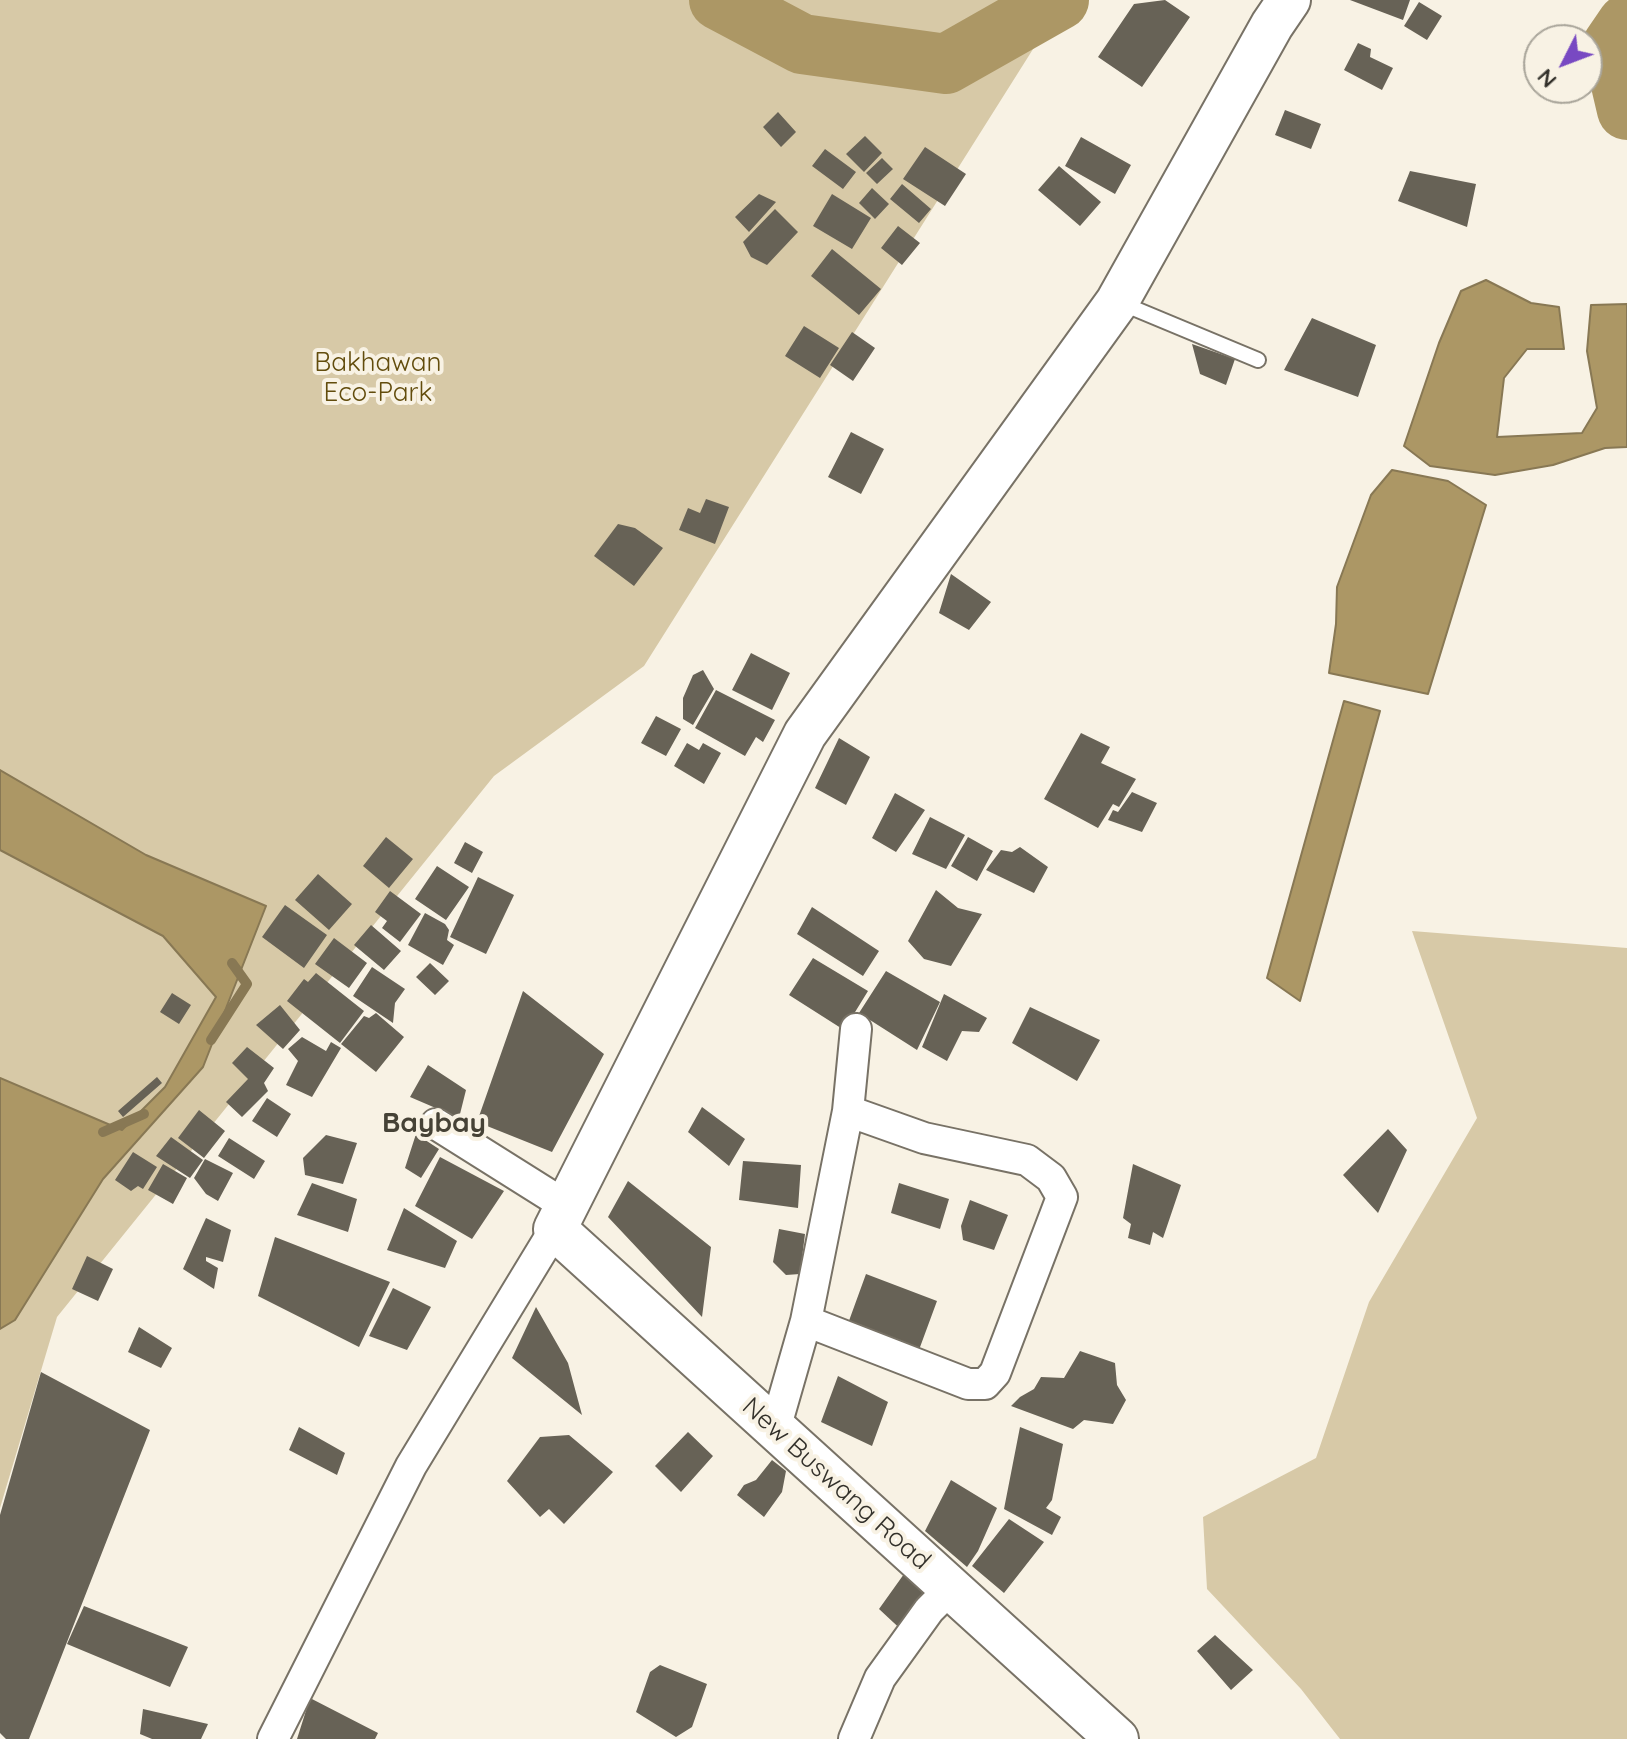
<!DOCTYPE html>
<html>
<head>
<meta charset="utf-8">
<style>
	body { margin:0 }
	#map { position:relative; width:1627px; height:1739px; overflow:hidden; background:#f8f2e4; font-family:Quicksand,sans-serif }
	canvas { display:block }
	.north { position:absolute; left:1523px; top:24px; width:80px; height:80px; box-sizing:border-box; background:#f8f2e4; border:2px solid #a9a59a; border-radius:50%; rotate:228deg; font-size:22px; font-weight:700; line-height:32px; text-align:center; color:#33312b }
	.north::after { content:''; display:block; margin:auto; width:28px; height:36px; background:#7849c2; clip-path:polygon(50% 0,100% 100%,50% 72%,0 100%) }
</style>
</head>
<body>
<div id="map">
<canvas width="1627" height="1739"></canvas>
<div class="north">N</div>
</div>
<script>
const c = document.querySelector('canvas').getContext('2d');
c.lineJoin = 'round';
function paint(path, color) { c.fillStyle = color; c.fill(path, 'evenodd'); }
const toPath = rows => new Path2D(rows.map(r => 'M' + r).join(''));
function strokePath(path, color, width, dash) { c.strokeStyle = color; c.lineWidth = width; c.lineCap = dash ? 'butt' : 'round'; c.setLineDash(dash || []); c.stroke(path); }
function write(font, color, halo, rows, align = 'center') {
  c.font = font + ' Quicksand,sans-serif'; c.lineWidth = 8; c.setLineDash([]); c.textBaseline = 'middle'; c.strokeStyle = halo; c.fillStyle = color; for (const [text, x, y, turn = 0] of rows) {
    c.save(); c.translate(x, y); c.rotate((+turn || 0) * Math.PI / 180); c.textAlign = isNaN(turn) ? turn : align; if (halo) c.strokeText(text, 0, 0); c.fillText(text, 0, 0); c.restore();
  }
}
paint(toPath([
	[0,0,1064,0,644,666,494,776,57,1317,0,1508],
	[1412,931,1627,948,1627,1739,1340,1739,1301,1689,1207,1589,1203,1517,1316,1458,1369,1302,1477,1118]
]), '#d7c9a7');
const water = toPath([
	[1486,280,1531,303,1559,307,1564,349,1527,349,1504,378,1497,437,1582,433,1597,408,1587,351,1591,305,1627,304,1627,447,1605,448,1553,465,1495,475,1430,466,1404,446,1439,343,1461,291,1486,280],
	[1392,470,1448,481,1486,505,1428,694,1329,673,1336,624,1337,587,1371,495,1392,470],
	[1344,701,1380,711,1300,1001,1267,978,1344,701],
	[0,770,146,855,266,906,203,1067,103,1179,15,1320,0,1329,0,1078,122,1130,165,1087,216,997,163,936,0,850,0,770]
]);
paint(water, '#ac9765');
strokePath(water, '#887854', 2);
strokePath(toPath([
	[211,1040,247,984,232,963],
	[103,1132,144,1114]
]), '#887854', 10);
strokePath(toPath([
	[719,0,802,44,946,64,1059,0],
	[1627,24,1612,46,1627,110]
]), '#ac9765', 60);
paint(toPath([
	[1165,0,1190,17,1142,87,1098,57,1134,4],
	[1350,0,1410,0,1403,20],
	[1419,2,1442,16,1427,40,1404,26],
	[1358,43,1371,49,1370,57,1393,68,1382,90,1344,70],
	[1285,110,1321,124,1311,149,1275,135],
	[778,112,796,132,781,147,763,127],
	[865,136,882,153,864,172,846,154],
	[1081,137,1131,165,1115,194,1065,166],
	[925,147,966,174,945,206,903,179],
	[825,149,856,172,843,189,812,166],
	[882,158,893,169,877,184,866,173],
	[1059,166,1101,202,1080,226,1038,190],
	[1410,171,1476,184,1467,227,1398,201],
	[902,184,931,209,919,223,890,199],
	[872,188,889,204,875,219,859,203],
	[759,194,776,202,749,232,735,217],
	[832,194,871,218,852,249,813,226],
	[775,209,798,232,767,265,751,257,743,242],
	[898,226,920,243,902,265,881,248],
	[832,249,881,289,859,315,811,276],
	[1312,318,1376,345,1358,397,1284,370],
	[804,326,839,348,820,378,785,356],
	[852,332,875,348,853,381,830,365],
	[1192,344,1235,359,1226,385,1200,374],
	[851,432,884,449,861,494,828,477],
	[706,499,729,507,715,544,679,530,688,508,700,513],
	[618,524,635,528,663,548,634,586,594,556],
	[951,574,991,602,969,630,939,613],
	[751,653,790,673,772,710,732,690],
	[703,670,714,689,693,725,683,719,683,698,693,675],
	[716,690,775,720,763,742,756,737,745,756,695,728],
	[656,716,681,729,666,756,641,743],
	[1081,733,1110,747,1101,763,1136,779,1119,807,1113,804,1098,828,1044,799],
	[839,738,870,757,846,805,815,788],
	[687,743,699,750,703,743,721,753,704,784,674,766],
	[1132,792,1157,803,1142,832,1108,820,1113,810,1118,812],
	[895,793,925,810,896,852,872,838],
	[930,817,965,835,946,869,912,854],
	[386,837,413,859,389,888,363,866],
	[968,837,993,851,977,881,951,866],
	[465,842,483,852,472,873,454,863],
	[1020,847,1048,867,1034,893,986,870,1001,850,1012,852],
	[437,866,469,887,446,920,415,899],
	[318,874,352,904,329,930,295,900],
	[478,877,514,895,486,954,450,937],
	[936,890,958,908,982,914,951,966,924,959,908,941],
	[390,891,421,914,400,942,382,928,387,921,375,912],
	[285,905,327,935,304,968,262,937],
	[812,907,879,951,863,976,797,934],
	[425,913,445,924,449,930,447,940,454,945,443,965,408,945],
	[371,925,401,951,384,970,354,945],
	[334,938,367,963,349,988,315,964],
	[813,958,868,991,844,1030,789,995],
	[430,963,449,981,435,995,416,977],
	[372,967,405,989,395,1003,393,1023,353,996],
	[886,971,940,1002,917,1050,859,1013],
	[316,973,364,1011,340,1043,287,1001,304,979,308,982],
	[523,991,604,1054,552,1152,477,1122],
	[172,993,191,1005,179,1024,160,1012],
	[944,994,987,1018,979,1032,962,1031,947,1061,922,1047],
	[280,1005,300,1030,283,1049,256,1025],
	[1030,1007,1100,1040,1077,1081,1012,1043],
	[376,1013,404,1037,376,1072,341,1044,364,1016,369,1018],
	[302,1037,326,1051,331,1042,341,1048,312,1097,286,1085,298,1061,288,1049],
	[247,1047,274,1068,264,1083,268,1091,242,1117,226,1102,248,1079,232,1063],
	[428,1065,466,1090,459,1118,410,1097],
	[157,1077,162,1083,123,1117,118,1111],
	[267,1098,291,1114,277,1137,252,1121],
	[702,1107,745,1139,729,1166,688,1132],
	[199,1110,225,1131,204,1158,178,1138],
	[1388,1129,1407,1150,1378,1213,1343,1175],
	[416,1134,439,1149,421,1178,405,1168],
	[326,1135,357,1143,343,1184,305,1175,303,1158],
	[171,1137,203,1160,190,1178,156,1156],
	[229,1138,265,1161,254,1179,218,1156],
	[133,1152,157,1167,143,1189,138,1186,131,1191,115,1180],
	[440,1157,504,1191,472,1239,415,1206],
	[205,1159,233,1173,218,1201,206,1194,194,1178],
	[743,1161,801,1165,798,1208,739,1200],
	[163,1164,187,1178,173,1204,148,1190],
	[1133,1164,1181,1185,1163,1238,1153,1232,1150,1245,1128,1238,1131,1224,1123,1218],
	[628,1181,711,1247,702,1317,608,1217],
	[312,1183,357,1199,348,1232,297,1215],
	[899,1183,949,1199,940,1229,891,1213],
	[970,1200,1008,1215,994,1250,963,1240,961,1226],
	[404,1208,457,1241,445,1268,387,1250],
	[206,1218,231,1230,223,1262,206,1257,206,1261,218,1268,214,1289,183,1269],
	[779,1229,805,1234,800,1274,786,1275,773,1262],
	[275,1237,390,1282,359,1347,258,1296],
	[87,1256,113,1269,98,1301,72,1289],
	[866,1274,937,1301,916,1358,846,1329],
	[393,1288,431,1307,407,1350,369,1336],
	[536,1307,568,1363,582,1415,512,1358],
	[139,1327,172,1348,161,1368,128,1352],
	[1080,1351,1115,1363,1117,1385,1126,1400,1113,1424,1084,1420,1073,1429,1011,1406,1020,1397,1034,1389,1041,1377,1064,1378],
	[41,1372,150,1430,29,1739,6,1739,0,1733,0,1515],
	[838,1376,888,1402,872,1446,821,1422],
	[299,1427,345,1453,337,1475,289,1450],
	[1020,1427,1063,1444,1052,1500,1046,1508,1061,1517,1052,1535,1004,1509],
	[688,1432,713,1456,681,1492,655,1466],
	[569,1435,613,1472,564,1524,549,1509,540,1517,507,1481,540,1437],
	[772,1460,786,1471,782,1492,764,1517,737,1495,744,1485,756,1480],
	[951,1480,997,1508,978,1551,967,1567,925,1531],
	[1009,1519,1044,1542,1004,1593,972,1566],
	[904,1574,933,1603,908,1636,879,1609],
	[84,1606,188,1647,170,1687,67,1644],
	[1215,1635,1253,1670,1231,1690,1197,1651],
	[660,1665,707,1684,692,1727,676,1737,636,1712,650,1672],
	[310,1698,378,1733,375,1739,297,1739],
	[143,1709,208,1724,201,1739,152,1739,140,1734]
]), '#676256');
const lane = toPath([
	[1121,303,1258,360]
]);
const street = toPath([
	[436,1124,568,1207],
	[806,1321,968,1384,985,1384,995,1373,1062,1197,1051,1178,1027,1160,924,1138,848,1111],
	[775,1429,806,1321,848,1111,856,1029],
	[273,1739,411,1466,555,1229],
	[854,1739,880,1678,929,1610,951,1588]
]);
const secondary = toPath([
	[1117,1739,555,1229,805,734,1117,302,1272,25,1289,0]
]);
strokePath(lane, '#787266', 18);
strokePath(street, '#787266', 34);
strokePath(secondary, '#787266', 46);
strokePath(lane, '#fff', 14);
strokePath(street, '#fff', 30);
strokePath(secondary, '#fff', 42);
write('26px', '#624c0c', '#f8f2e4', [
	["Bakhawan",378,363],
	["Eco-Park",378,393]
]);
write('26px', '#33312b', '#f8f2e4', [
	["New Buswang Road",836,1484,42]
]);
write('bold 28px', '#464236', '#f8f2e4', [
	["Baybay",434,1124]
]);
</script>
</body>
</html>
